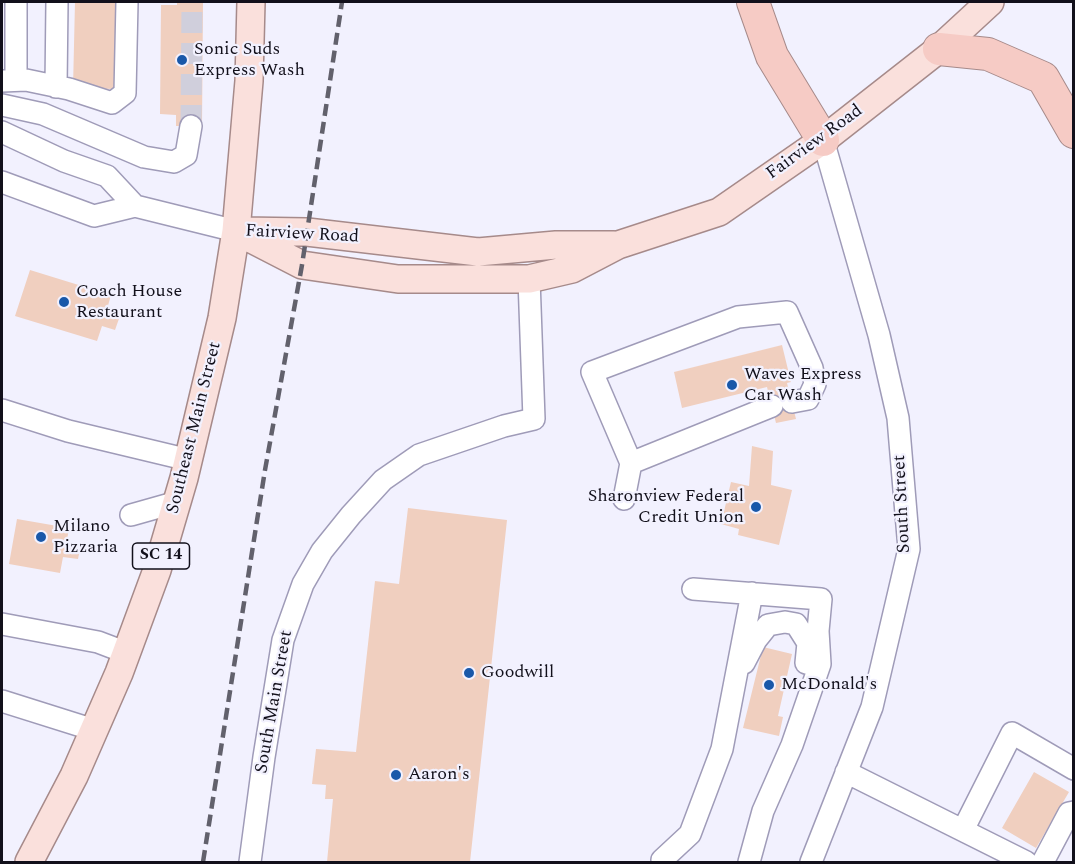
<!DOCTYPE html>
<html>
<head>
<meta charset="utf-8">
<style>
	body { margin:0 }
	#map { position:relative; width:1075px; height:864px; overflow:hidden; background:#f2f1fe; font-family:Spectral,serif }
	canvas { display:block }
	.frame { position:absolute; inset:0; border:3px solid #12101b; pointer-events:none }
</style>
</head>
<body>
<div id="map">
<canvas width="1075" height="864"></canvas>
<div class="frame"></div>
</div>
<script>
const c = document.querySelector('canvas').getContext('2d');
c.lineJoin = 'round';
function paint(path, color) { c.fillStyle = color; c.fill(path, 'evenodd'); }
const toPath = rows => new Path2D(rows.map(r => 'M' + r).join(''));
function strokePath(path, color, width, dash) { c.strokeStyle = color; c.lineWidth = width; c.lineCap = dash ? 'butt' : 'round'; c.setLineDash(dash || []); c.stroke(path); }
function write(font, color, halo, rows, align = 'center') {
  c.font = font + ' Spectral,serif'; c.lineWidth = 4.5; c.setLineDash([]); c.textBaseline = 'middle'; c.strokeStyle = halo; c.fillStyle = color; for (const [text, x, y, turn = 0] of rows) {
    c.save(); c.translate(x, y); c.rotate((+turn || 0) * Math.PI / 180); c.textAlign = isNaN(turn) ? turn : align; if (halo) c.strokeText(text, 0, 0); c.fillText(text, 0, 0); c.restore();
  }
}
paint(toPath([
	[75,2,116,2,114,89,73,88],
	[177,2,203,2,202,126,176,126,176,115,160,114,161,5,177,5],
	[30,270,111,295,107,309,121,313,115,330,102,326,97,341,15,316],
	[782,345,791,382,787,383,796,419,776,423,767,387,682,408,674,372],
	[752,446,773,451,771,485,792,490,779,545,738,535,739,529,721,524,731,482,749,486],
	[408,508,507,520,470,862,327,862,333,799,325,799,326,785,312,784,316,749,356,752,375,581,399,584],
	[17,519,69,528,66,546,80,549,78,559,63,557,60,573,9,564],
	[763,647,792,654,778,716,783,717,779,736,743,728],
	[1034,772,1069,792,1036,848,1002,828]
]), '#f0cfbf');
strokePath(toPath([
	[191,126,192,2]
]), '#d0cfdc', 21, [21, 10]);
const minor = toPath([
	[16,2,16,80],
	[2,81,26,80,69,89,112,103,125,93,127,2],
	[56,87,57,2],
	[2,105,43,114,144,157,174,162,186,155,191,126],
	[2,132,64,161,107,176,135,206],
	[2,182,94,216,135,206,236,231],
	[2,410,68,431,189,460],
	[631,463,772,406],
	[624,499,631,463,592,372,738,317,787,312,812,368,815,384,808,399,792,402],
	[131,515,177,502],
	[693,589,821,599,818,631,820,664,792,745,763,811,749,862],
	[2,624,98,642,127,653],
	[744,663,756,640,768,625,785,622,796,624,808,643,806,663],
	[2,701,94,730],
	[846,772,1026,862],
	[963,830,1012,733,1074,769],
	[662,860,690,834,722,749,752,593],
	[250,862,264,757,283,640,303,584,322,551,351,515,383,480,419,455,504,426,534,419,529,279],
	[811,862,872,707,909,549,898,418,879,335,823,140],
	[1043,862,1069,813,1074,812]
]);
const major = toPath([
	[236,231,302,265,398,279,529,279,572,269,618,245,719,212,823,140,939,49,990,2],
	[242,231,307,232,478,252,556,245,614,245],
	[29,862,74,776,119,673,157,570,184,478,222,318,236,231,249,81,251,2]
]);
const highway = toPath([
	[753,2,772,56,823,140],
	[939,49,988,54,1043,78,1074,132]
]);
strokePath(minor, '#9f9bb8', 24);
strokePath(major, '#a68a8a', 30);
strokePath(highway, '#a68a8a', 34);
strokePath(minor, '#fff', 21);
strokePath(major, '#fae0dc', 27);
strokePath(highway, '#f6cbc5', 32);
strokePath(toPath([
	[203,862,265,470,302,265,342,2]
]), '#62616c', 4.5, [12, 6]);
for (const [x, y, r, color] of [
	[182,60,6,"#1958a9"],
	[64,302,6,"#1958a9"],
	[732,385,6,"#1958a9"],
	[756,507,6,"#1958a9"],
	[41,537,6,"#1958a9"],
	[469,673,6,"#1958a9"],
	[769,685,6,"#1958a9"],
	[396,775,6,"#1958a9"]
]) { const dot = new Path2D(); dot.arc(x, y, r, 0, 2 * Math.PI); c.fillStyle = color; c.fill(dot); strokePath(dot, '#f2f1fe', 2); }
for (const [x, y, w] of [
	[161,556,57]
]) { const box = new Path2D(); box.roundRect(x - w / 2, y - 13, w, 26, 4.5); c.fillStyle = '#f2f1fe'; c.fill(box); strokePath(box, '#12101b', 1.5); }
write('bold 16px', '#12101b', null, [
	["SC 14",161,556]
]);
write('18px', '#12101b', '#f2f1fe', [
	["Sonic Suds",194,50],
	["Express Wash",194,71],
	["Coach House",76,292],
	["Restaurant",76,313],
	["Waves Express",744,375],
	["Car Wash",744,396],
	["Sharonview Federal",744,497,"right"],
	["Credit Union",744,518,"right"],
	["Milano",53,527],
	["Pizzaria",53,548],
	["Goodwill",481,673],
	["McDonald's",781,685],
	["Aaron's",408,775]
], 'left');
write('18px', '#12101b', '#f2f1fe', [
	["Fairview Road",815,143,-36],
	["Fairview Road",302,235,3],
	["Southeast Main Street",195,428,-76],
	["South Street",903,504,-93],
	["South Main Street",275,702,-80]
]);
</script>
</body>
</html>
